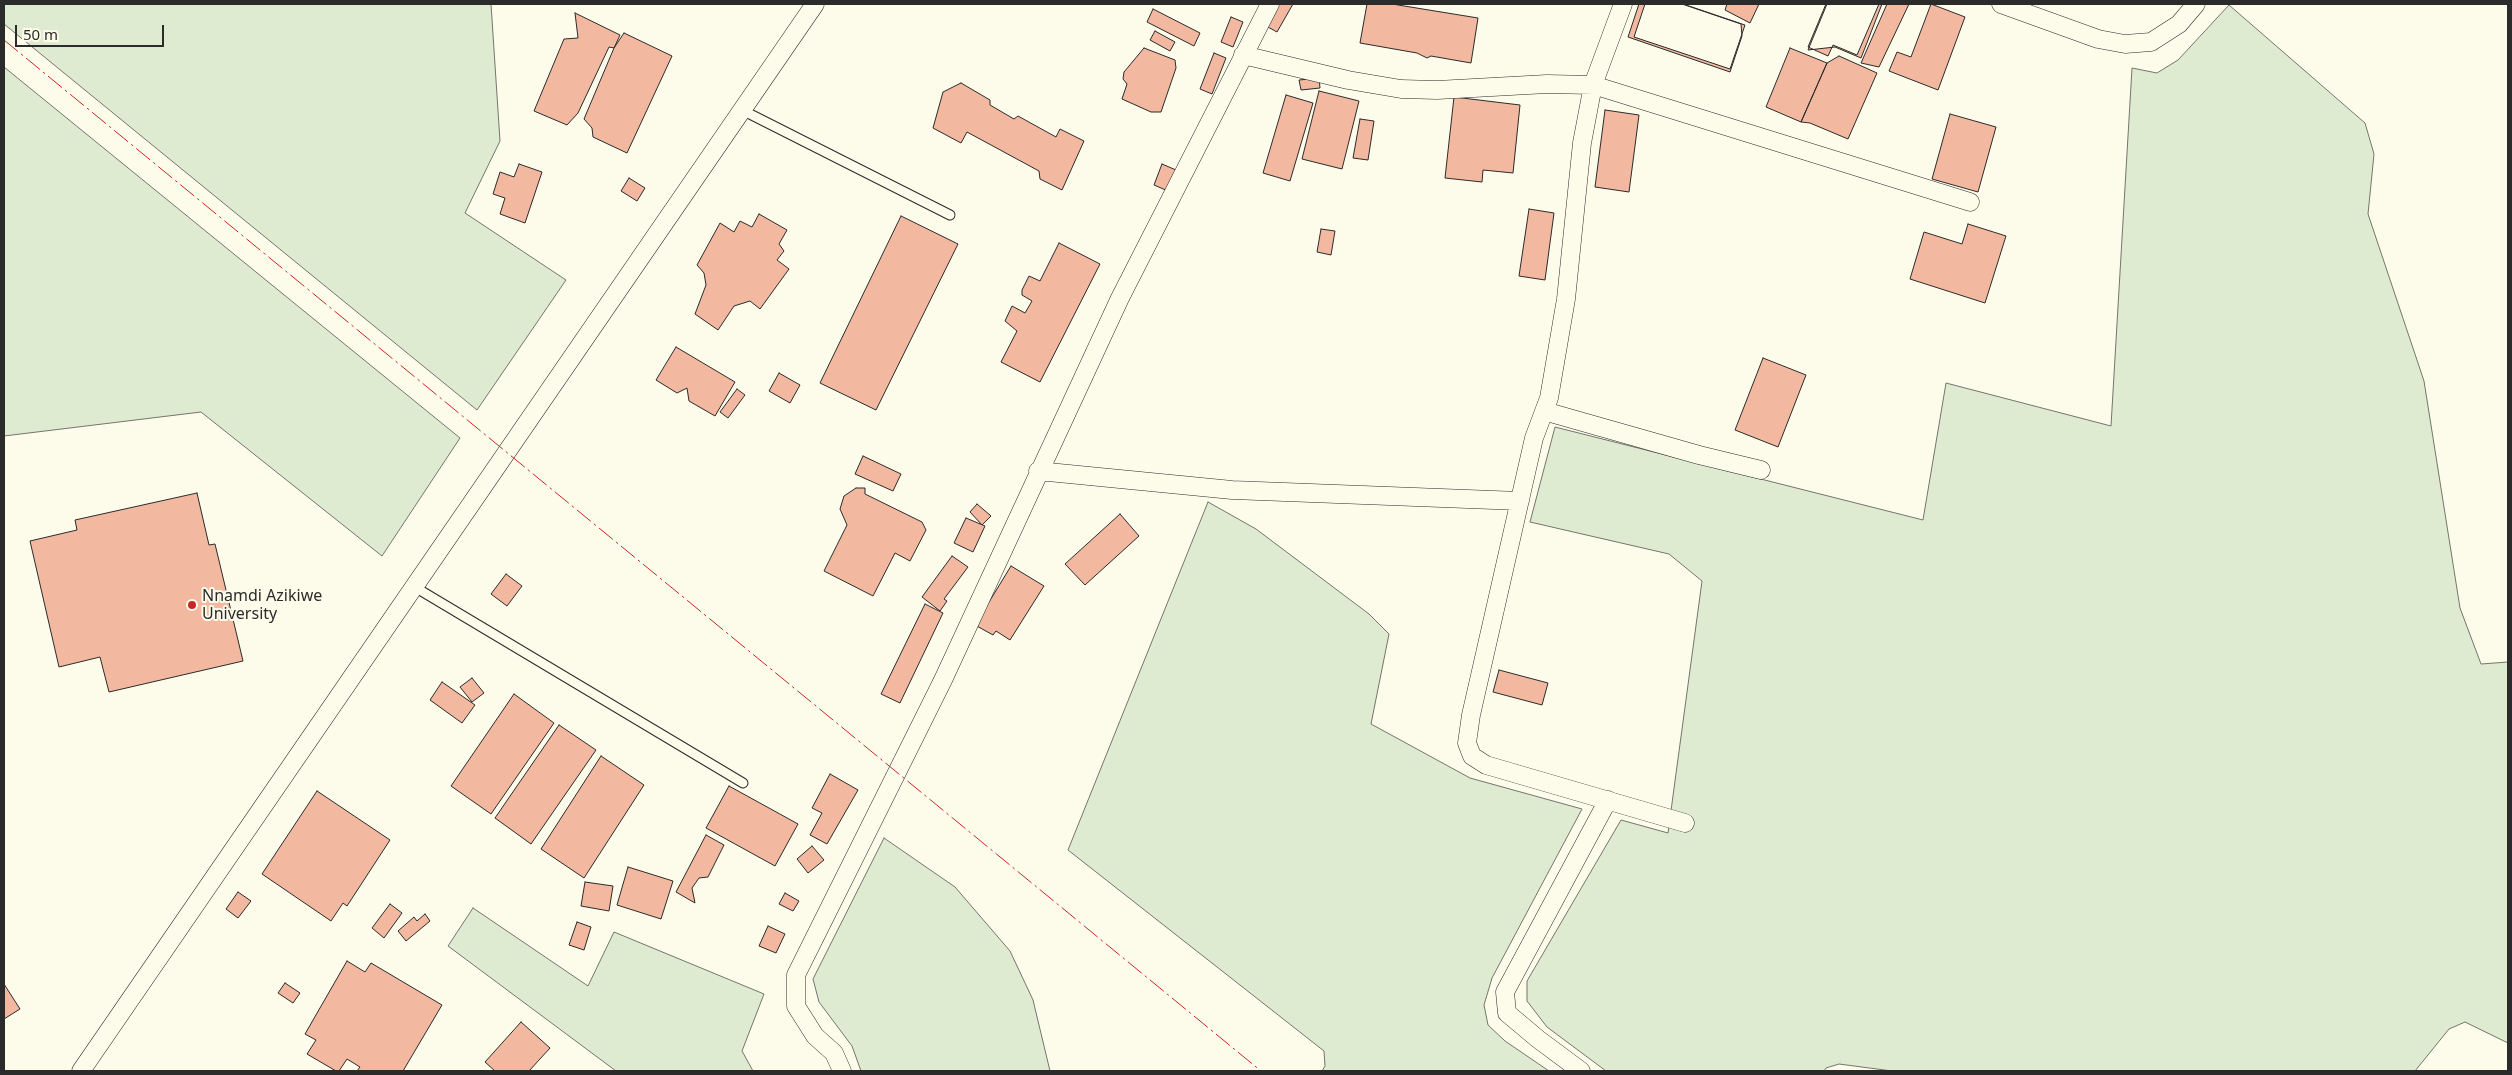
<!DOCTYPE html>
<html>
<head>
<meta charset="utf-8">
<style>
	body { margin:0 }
	#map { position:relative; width:2512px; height:1075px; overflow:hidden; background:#fdfbea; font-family:"Noto Sans",sans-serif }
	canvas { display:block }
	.frame { position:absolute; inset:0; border:5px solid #2b2b2b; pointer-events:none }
	.scale { position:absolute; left:15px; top:25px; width:149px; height:22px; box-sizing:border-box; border:2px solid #2b2b2b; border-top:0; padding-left:6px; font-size:15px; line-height:18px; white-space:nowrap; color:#2b2b2b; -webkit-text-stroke:4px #fdfbea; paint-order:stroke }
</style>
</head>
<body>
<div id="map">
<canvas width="2512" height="1075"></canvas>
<div class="frame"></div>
<div class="scale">50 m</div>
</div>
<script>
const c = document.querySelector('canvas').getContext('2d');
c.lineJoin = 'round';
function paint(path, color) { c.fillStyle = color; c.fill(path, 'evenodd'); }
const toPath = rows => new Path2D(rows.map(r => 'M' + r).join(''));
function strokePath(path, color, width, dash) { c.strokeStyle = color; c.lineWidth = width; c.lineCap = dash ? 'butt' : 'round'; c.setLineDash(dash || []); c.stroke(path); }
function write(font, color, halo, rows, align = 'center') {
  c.font = font + ' "Noto Sans",sans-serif'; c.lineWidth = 4; c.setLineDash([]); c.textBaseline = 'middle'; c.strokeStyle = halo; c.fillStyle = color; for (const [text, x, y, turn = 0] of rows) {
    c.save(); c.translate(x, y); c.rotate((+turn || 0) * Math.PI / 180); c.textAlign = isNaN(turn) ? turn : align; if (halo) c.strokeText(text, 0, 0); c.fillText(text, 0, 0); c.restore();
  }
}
const green = toPath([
	[4,4,491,4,500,141,465,213,566,280,477,410,4,24,4,4],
	[2229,5,2365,123,2374,154,2368,214,2424,381,2460,608,2481,664,2508,662,2508,1043,2465,1022,2449,1029,2415,1071,1892,1071,1839,1064,1826,1068,1824,1071,1606,1071,1547,1027,1527,1001,1527,981,1621,820,1668,833,1702,581,1669,554,1530,522,1555,427,1923,520,1946,383,2111,426,2132,68,2157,73,2178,60,2229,5],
	[4,67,460,438,382,556,201,412,4,436,4,67],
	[1208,502,1256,529,1369,614,1389,634,1371,724,1470,778,1582,809,1492,978,1484,1005,1488,1025,1505,1041,1549,1071,1322,1071,1325,1066,1324,1051,1068,850,1208,502],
	[884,838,955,887,1010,951,1033,1000,1050,1071,861,1071,852,1046,819,1002,813,979,884,838],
	[473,908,588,986,614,932,764,994,742,1051,753,1071,616,1071,448,946,473,908]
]);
paint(green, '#deebd1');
strokePath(green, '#74746e', 1);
const building = toPath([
	[1278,4,1293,4,1277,32,1266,26,1278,4],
	[1367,4,1392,4,1478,18,1471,63,1431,56,1427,58,1417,53,1360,43,1367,4],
	[1639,4,1682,4,1741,24,1742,36,1730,72,1628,37,1639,4],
	[1645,4,1683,4,1745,25,1730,69,1634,37,1645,4],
	[1727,4,1759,4,1750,23,1725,10,1727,4],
	[1826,4,1879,4,1857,55,1833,45,1828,56,1808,47,1826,4],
	[1827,4,1882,4,1861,58,1835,47,1808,50,1827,4],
	[1887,4,1909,4,1879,67,1861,63,1887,4],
	[1931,4,1965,17,1938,90,1889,71,1897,52,1911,57,1931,4],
	[1153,9,1200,33,1194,46,1147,22,1153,9],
	[575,13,620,35,614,48,609,47,578,113,567,125,534,111,564,39,578,38,575,13],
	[1231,17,1243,22,1233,47,1221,42,1231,17],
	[1155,31,1175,42,1170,51,1150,40,1155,31],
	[624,33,672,56,627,153,593,137,592,128,584,119,614,48,624,33],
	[1144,48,1175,60,1176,68,1161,112,1151,112,1122,99,1127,84,1123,79,1124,72,1144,48],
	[1790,48,1827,63,1801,122,1766,107,1790,48],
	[1214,53,1226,58,1212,94,1200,89,1214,53],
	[1839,56,1877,73,1848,139,1810,123,1801,122,1827,63,1839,56],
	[1319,78,1320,88,1301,90,1299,80,1319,78],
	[961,83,990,100,990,105,1014,119,1018,116,1056,137,1060,129,1084,141,1062,190,1040,179,1039,171,967,132,961,143,933,128,943,92,961,83],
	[1319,91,1359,101,1342,169,1302,159,1319,91],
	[1286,95,1313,103,1290,181,1263,173,1286,95],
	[1454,97,1520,105,1513,173,1483,170,1482,182,1445,178,1454,97],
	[1605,110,1639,115,1629,192,1595,187,1605,110],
	[1950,114,1996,127,1978,192,1932,179,1950,114],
	[1360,119,1374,121,1368,160,1353,158,1360,119],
	[519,164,542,172,525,223,500,214,505,198,493,194,500,172,514,177,519,164],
	[1162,164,1176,170,1168,191,1154,185,1162,164],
	[629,178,645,188,637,201,621,191,629,178],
	[1529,209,1554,213,1545,280,1519,276,1529,209],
	[759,214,787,230,779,244,784,251,777,260,789,269,760,309,750,301,734,306,718,330,695,314,706,285,704,273,697,265,720,223,734,232,740,221,752,227,759,214],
	[901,216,958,244,876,410,820,383,901,216],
	[1968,224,2006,236,1985,303,1910,279,1924,232,1962,244,1968,224],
	[1321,229,1335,231,1331,255,1317,252,1321,229],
	[1059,243,1100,264,1040,382,1001,362,1017,331,1005,321,1012,306,1025,313,1032,301,1022,295,1022,290,1029,276,1040,281,1059,243],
	[676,347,735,382,715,416,689,401,687,388,677,393,656,380,676,347],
	[1763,358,1806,375,1778,447,1735,430,1763,358],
	[779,373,800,385,790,403,769,391,779,373],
	[737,389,745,395,728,418,720,412,737,389],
	[863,456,901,474,893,491,855,474,863,456],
	[856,488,865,488,865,494,922,522,926,530,910,561,895,553,873,596,824,571,847,525,840,509,844,496,856,488],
	[197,493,209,545,215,544,243,661,109,692,100,657,59,667,30,541,77,530,75,520,197,493],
	[977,504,991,516,982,525,970,512,977,504],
	[1120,514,1139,536,1085,585,1065,564,1120,514],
	[966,518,985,526,973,552,954,543,966,518],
	[952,556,968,567,944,599,947,601,940,611,922,597,952,556],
	[1011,566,1044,586,1010,640,996,631,993,635,975,625,1011,566],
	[506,574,522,586,507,606,491,594,506,574],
	[925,604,943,613,900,703,881,694,925,604],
	[1499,670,1548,683,1542,705,1493,692,1499,670],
	[472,678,484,693,472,702,460,687,472,678],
	[442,682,475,705,462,723,430,700,442,682],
	[514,694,554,723,491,814,451,786,514,694],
	[559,725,596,750,531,844,495,818,559,725],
	[601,756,644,785,584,878,541,849,601,756],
	[830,774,858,790,827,844,810,835,822,813,812,808,830,774],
	[729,786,798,824,775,866,706,828,729,786],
	[317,791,390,840,347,906,343,903,331,921,262,874,317,791],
	[706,835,724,845,708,877,699,878,692,888,695,903,676,892,706,835],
	[812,846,824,860,808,873,797,859,812,846],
	[628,867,673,881,661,919,617,905,628,867],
	[585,882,613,886,609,911,581,906,585,882],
	[238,892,251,901,238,918,226,909,238,892],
	[785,893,799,901,793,911,779,904,785,893],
	[390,904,402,913,384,938,372,928,390,904],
	[425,914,430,921,406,941,398,931,414,917,417,921,425,914],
	[577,922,591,927,584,950,569,945,577,922],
	[768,926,785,934,776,953,759,946,768,926],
	[347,961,365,972,371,963,442,1005,403,1071,357,1071,360,1067,347,1059,339,1071,336,1071,307,1054,316,1040,305,1034,347,961],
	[285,983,300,993,293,1003,278,993,285,983],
	[4,984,20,1009,4,1019,4,984],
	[521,1022,550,1048,529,1071,495,1071,485,1062,521,1022]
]);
paint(building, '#f2b8a0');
strokePath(building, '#2b2b2b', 1);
const lane = toPath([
	[742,110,950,215],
	[413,586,743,783]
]);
const street = toPath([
	[1623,4,1593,85,1582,143,1566,299,1549,398,1534,438,1471,715,1467,743,1472,756,1486,765,1685,823],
	[2001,4,2098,39,2125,44,2151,42,2179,24,2196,4],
	[1243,55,1348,80,1401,89,1437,90,1547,84,1593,85,1970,202],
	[1544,411,1699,455,1761,470],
	[1038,471,1232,490,1520,501],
	[81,1071,815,4],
	[842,1071,834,1053,815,1036,796,1006,796,975,943,680,1120,298,1270,4],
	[1581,1071,1538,1039,1507,1013,1505,992,1608,800]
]);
strokePath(lane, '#2b2b2b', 11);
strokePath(street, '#2b2b2b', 19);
strokePath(lane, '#fdfbea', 9);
strokePath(street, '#fdfbea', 18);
strokePath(toPath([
	[4,40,1261,1071]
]), '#c62828', 1, [18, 4, 2.5, 4]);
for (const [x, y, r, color] of [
	[192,605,5,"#c62828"]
]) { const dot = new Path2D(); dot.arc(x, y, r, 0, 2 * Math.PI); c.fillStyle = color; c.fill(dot); strokePath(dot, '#fdfbea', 2); }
write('16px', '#2b2b2b', '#fdfbea', [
	["Nnamdi Azikiwe",202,596],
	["University",202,614]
], 'left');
</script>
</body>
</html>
